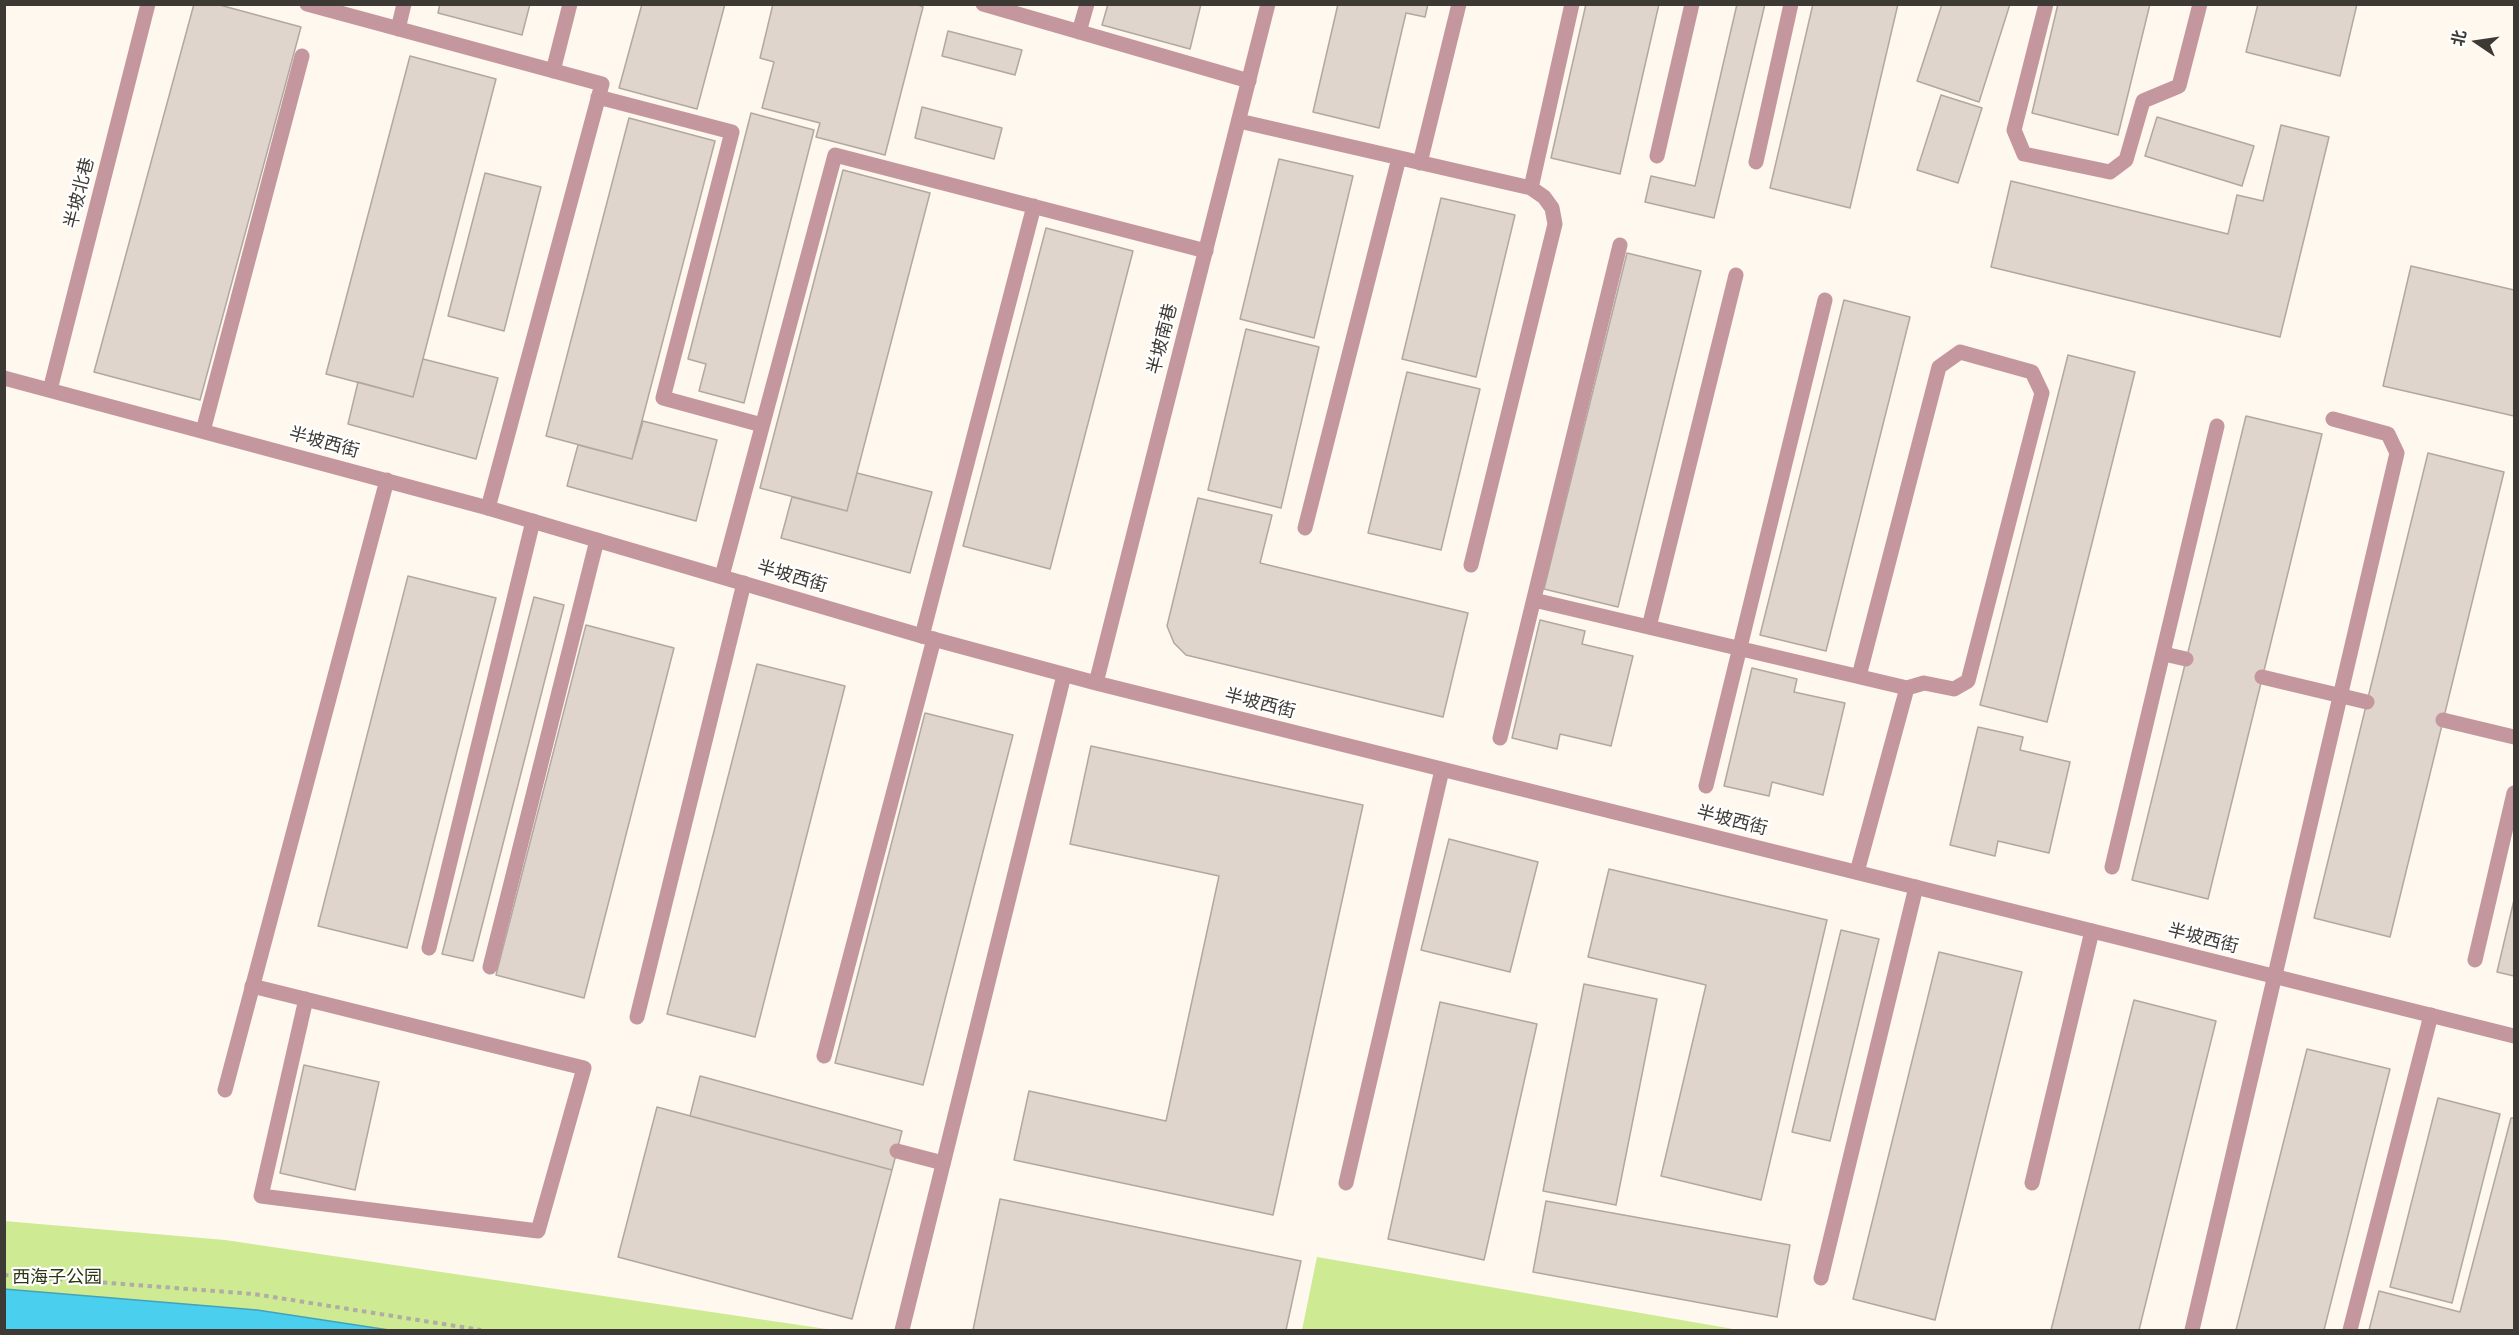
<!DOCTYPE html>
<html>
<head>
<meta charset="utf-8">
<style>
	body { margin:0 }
	#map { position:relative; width:2519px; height:1335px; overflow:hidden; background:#fef8ef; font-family:Helvetica,"Noto Sans SC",sans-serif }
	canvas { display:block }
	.frame { position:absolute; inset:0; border:6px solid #3d3a36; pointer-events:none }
	.north { position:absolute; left:2447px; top:12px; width:60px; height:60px; -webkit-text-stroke:4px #fff; paint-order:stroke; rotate:283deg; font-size:16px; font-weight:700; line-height:24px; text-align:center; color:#3d3a36 }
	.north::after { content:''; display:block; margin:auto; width:21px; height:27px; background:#3d3a36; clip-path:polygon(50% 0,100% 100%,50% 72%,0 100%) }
</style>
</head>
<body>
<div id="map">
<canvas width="2519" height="1335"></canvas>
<div class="frame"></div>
<div class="north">北</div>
</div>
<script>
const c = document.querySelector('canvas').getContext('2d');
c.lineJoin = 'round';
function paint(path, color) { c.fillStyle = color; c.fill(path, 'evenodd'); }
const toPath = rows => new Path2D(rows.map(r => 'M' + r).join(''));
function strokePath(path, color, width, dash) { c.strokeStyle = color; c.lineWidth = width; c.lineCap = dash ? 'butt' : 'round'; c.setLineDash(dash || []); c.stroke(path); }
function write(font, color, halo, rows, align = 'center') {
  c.font = font + ' Helvetica,"Noto Sans SC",sans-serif'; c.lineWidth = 4.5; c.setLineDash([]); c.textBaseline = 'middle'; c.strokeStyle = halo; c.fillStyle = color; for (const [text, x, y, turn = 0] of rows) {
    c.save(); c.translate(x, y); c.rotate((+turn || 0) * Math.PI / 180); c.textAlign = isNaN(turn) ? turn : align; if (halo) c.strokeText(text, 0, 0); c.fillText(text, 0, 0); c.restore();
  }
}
paint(toPath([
	[4,1221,225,1240,833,1330,5,1330],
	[1317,1257,1739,1330,1302,1330]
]), '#ceea92');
const water = toPath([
	[4,1289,257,1310,389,1330,5,1330,4,1289]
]);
paint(water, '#4acfee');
strokePath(water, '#46a2b7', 1.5);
const building = toPath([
	[194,4,216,4,301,27,200,400,94,372,194,4],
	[440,4,530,4,522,35,438,13,440,4],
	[642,4,725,4,697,109,619,88,642,4],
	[773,4,916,4,923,7,885,155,816,137,820,123,762,108,774,62,760,58,773,4],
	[1108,4,1201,4,1190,49,1102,25,1108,4],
	[1338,4,1428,4,1425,17,1406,13,1379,128,1313,112,1338,4],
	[1586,4,1659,4,1620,174,1551,158,1586,4],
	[1737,4,1765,4,1714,218,1645,202,1651,176,1695,186,1737,4],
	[1813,4,1898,4,1850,208,1770,188,1813,4],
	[1942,4,2010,4,1979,102,1917,81,1942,4],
	[2058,4,2150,4,2118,135,2032,113,2058,4],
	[2258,4,2357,4,2340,76,2246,52,2258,4],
	[948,31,1022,50,1015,75,942,56,948,31],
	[410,56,496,79,413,397,326,374,410,56],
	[1941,95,1982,108,1958,183,1917,170,1941,95],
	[922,107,1002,128,994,159,915,138,922,107],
	[751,113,814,130,744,403,699,391,706,364,688,359,751,113],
	[2157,117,2254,146,2242,186,2145,156,2157,117],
	[629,118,715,141,632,459,546,436,629,118],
	[2281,125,2329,137,2280,337,1991,267,2011,181,2228,234,2237,195,2263,201,2281,125],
	[1279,159,1353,176,1314,338,1240,319,1279,159],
	[843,170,930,193,847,511,760,488,843,170],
	[485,173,541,187,504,331,448,316,485,173],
	[1441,198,1515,215,1476,377,1402,359,1441,198],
	[1046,228,1133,251,1050,569,963,546,1046,228],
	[1627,253,1701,271,1618,607,1544,589,1627,253],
	[2411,266,2514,290,2514,416,2383,386,2411,266],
	[1844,300,1910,317,1826,651,1760,635,1844,300],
	[1246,329,1319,347,1281,508,1208,490,1246,329],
	[2068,355,2135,372,2047,722,1980,705,2068,355],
	[423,359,498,378,476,459,348,424,358,382,413,397,423,359],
	[1407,372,1480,389,1441,550,1368,533,1407,372],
	[2246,416,2322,434,2208,899,2132,880,2246,416],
	[643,421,717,440,696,521,567,486,578,445,632,459,643,421],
	[2428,453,2504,472,2390,937,2314,918,2428,453],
	[857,473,932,492,910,573,781,538,792,497,847,511,857,473],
	[1198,498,1272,515,1260,563,1468,613,1443,717,1186,655,1174,643,1167,626,1198,498],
	[408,576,496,598,407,948,318,926,408,576],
	[534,597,564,605,473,961,442,954,534,597],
	[1540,620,1585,631,1582,644,1633,656,1611,746,1560,734,1557,749,1512,738,1540,620],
	[586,625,674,648,584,998,496,975,586,625],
	[757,664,845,686,755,1037,667,1014,757,664],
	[1752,668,1797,679,1794,692,1845,703,1823,795,1772,782,1769,796,1724,786,1752,668],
	[925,713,1013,735,923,1085,835,1063,925,713],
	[1978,727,2023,737,2020,750,2070,762,2049,853,1998,841,1995,856,1950,845,1978,727],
	[1091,746,1363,805,1273,1215,1014,1160,1029,1091,1166,1121,1219,876,1070,844,1091,746],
	[1449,839,1538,862,1510,972,1421,950,1449,839],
	[1609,869,1827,920,1761,1200,1661,1176,1706,985,1588,957,1609,869],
	[2514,900,2514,976,2497,972,2514,900],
	[1841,930,1879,939,1830,1141,1792,1132,1841,930],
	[1939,952,2022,972,1935,1320,1853,1299,1939,952],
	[1584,984,1657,999,1616,1205,1543,1191,1584,984],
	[2134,1000,2216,1021,2139,1330,2051,1330,2134,1000],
	[1440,1002,1537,1024,1484,1260,1388,1239,1440,1002],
	[2307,1049,2390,1069,2324,1330,2236,1330,2307,1049],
	[304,1065,379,1082,355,1190,280,1173,304,1065],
	[700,1076,902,1131,892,1170,690,1116,700,1076],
	[2438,1098,2500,1114,2452,1303,2390,1287,2438,1098],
	[657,1107,892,1170,852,1319,618,1257,657,1107],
	[2511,1118,2514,1118,2514,1330,2369,1330,2379,1291,2460,1312,2511,1118],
	[1000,1199,1301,1261,1286,1330,973,1330,1000,1199],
	[1546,1201,1790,1245,1777,1317,1533,1272,1546,1201]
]);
paint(building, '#e0d5cc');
strokePath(building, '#b2a89f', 1.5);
strokePath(toPath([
	[4,1275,254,1294,481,1330]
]), '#b1aca5', 4, [4.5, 4.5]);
strokePath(toPath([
	[307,4,602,84,488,508],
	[983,4,1249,81],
	[2046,4,2014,130,2024,154,2110,172,2126,160,2143,101,2179,86,2200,4],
	[398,29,404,4],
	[1079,32,1087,4],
	[553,71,570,4],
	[598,97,732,132,663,398,762,425],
	[1239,121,1531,188,1544,197,1552,208,1555,224,1471,565],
	[1657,156,1692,4],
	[1756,162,1791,4],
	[1420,163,1459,4],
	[1531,188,1572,4],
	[203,431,302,56],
	[1305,528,1399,158],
	[722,576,835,155,1206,251],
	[1534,600,1907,688,1924,683,1954,689,1968,681,2042,393,2032,372,1960,352,1939,367,1859,676],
	[1649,627,1736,275],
	[922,636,1034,206],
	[2164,654,2186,659],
	[2262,677,2367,702],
	[2443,720,2514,737],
	[1500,738,1620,245],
	[1706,786,1825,300],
	[2112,867,2217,426],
	[1857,872,1907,688],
	[429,948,533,521],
	[2475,960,2514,793],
	[490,967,597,540],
	[252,986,584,1068,538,1231,261,1196,306,999],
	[637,1017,744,583],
	[824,1056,934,639],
	[897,1151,943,1163],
	[1346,1183,1442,770],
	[2032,1183,2092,931],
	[1821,1278,1916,887],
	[2192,1330,2397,453,2388,434,2333,419],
	[2350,1330,2431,1015]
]), '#c4979e', 15);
strokePath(toPath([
	[4,378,488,508,922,636,1096,683,2514,1036],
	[50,390,148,4],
	[1096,683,1268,4],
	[225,1090,387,480],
	[902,1330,1064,675]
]), '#c4979e', 15);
write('18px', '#3d3a36', '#fff', [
	["半坡北巷",80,193,-76],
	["半坡南巷",1163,339,-76],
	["半坡西街",324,443,15],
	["半坡西街",792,577,16],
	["半坡西街",1260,704,14],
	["半坡西街",1732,821,14],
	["半坡西街",2203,939,14]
]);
write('18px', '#2c3711', '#fff', [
	["西海子公园",57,1278]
]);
</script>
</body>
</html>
